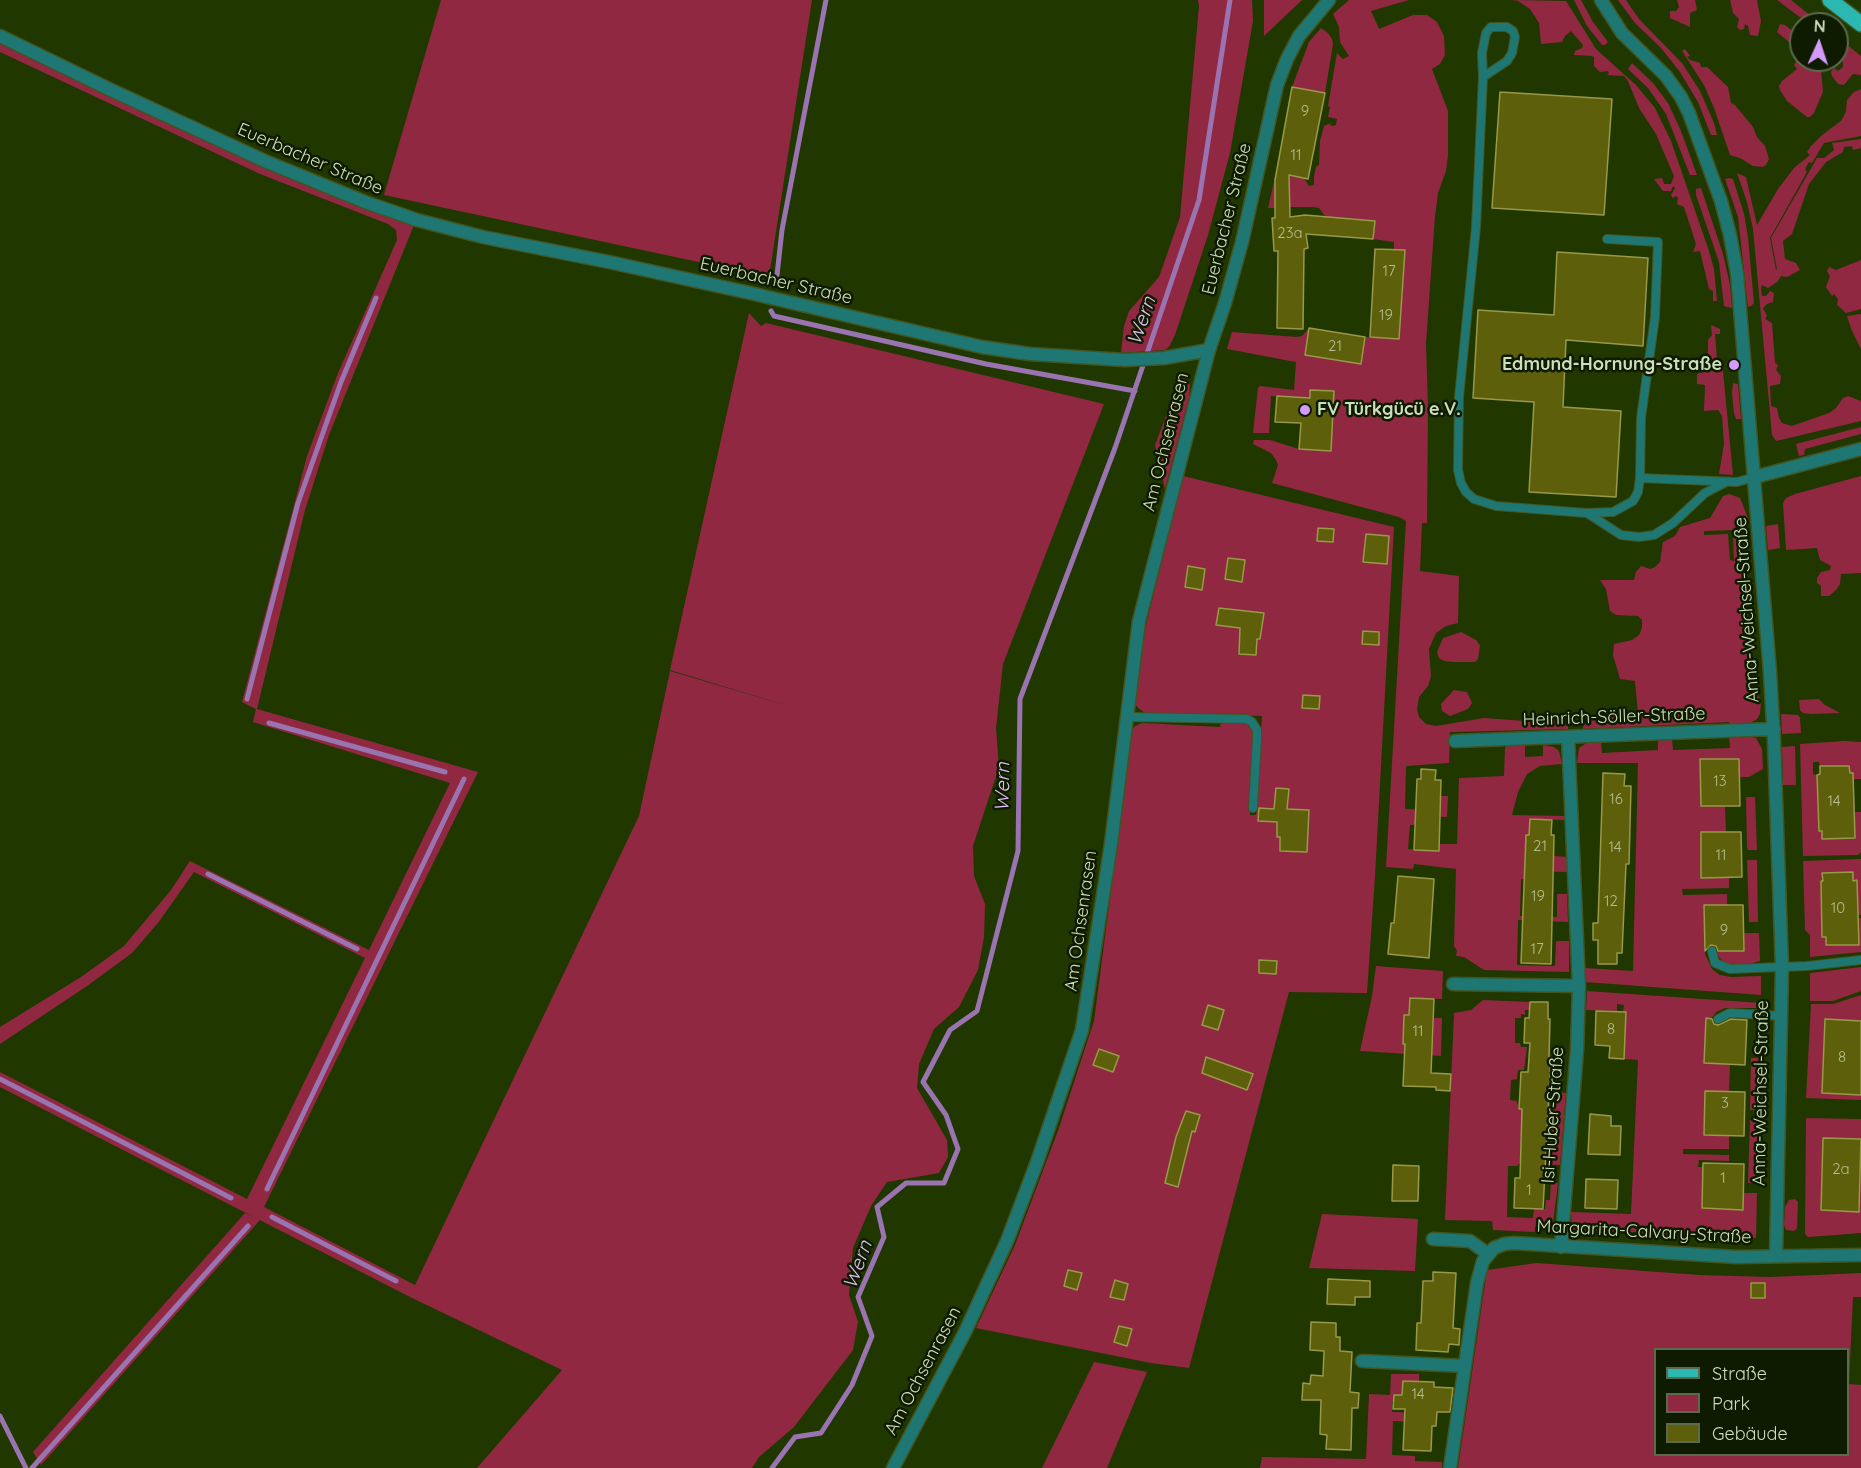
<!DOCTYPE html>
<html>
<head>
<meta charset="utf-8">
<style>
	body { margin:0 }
	#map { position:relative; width:1861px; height:1468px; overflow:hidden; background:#213700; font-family:Quicksand,sans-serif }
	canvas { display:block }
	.legend { position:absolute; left:1654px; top:1348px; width:195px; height:108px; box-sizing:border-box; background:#0f1b01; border:2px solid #5b694c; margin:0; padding:8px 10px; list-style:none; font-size:18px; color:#cddfbc }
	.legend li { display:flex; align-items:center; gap:12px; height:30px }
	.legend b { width:30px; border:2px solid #5b694c }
	.north { position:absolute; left:1789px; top:12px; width:60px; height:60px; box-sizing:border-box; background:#0f1b01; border:2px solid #5b694c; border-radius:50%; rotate:3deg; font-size:16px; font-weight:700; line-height:24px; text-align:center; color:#cddfbc }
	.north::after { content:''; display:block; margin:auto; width:21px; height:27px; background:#d39cfc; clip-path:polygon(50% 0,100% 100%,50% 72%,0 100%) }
</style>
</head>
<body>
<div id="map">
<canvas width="1861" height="1468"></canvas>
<ul class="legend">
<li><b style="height:8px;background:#2bb8b1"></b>Straße</li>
<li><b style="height:16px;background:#902842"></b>Park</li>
<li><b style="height:16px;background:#5e5f0a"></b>Gebäude</li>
</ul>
<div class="north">N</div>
</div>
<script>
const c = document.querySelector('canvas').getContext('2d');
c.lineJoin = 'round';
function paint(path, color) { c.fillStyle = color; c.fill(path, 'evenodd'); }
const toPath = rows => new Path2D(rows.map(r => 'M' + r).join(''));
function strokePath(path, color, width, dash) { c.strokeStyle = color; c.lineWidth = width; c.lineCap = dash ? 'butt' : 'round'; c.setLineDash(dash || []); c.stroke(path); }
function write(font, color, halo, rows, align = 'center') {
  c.font = font + ' Quicksand,sans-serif'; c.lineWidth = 5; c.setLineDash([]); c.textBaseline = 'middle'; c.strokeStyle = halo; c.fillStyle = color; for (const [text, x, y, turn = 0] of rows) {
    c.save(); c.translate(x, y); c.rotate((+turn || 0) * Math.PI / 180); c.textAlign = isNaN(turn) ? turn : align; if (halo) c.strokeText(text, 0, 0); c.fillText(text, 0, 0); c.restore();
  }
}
paint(toPath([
	[441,0,812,0,769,277,384,195],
	[1198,0,1252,0,1253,21,1230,153,1208,235,1175,335,1169,347,1165,350,1121,353,1124,326,1129,311,1159,277,1180,217,1199,6],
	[1264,0,1302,0,1264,36],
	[1349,0,1409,0,1371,11,1379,29,1413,15,1427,15,1437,22,1444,36,1445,55,1440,64,1432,69,1448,111,1448,155,1446,171,1438,193,1435,216,1426,344,1428,406,1427,523,1422,523,1420,571,1459,576,1458,623,1446,626,1436,633,1429,649,1431,676,1428,686,1419,697,1417,709,1419,717,1426,724,1436,726,1484,718,1538,722,1542,719,1554,717,1557,719,1559,724,1568,726,1568,729,1450,732,1449,763,1406,766,1405,809,1439,810,1440,796,1448,796,1447,817,1415,816,1415,825,1410,825,1408,849,1438,851,1439,844,1457,844,1459,778,1504,776,1505,748,1507,746,1525,746,1525,757,1543,756,1543,745,1554,747,1559,751,1562,764,1540,766,1527,774,1518,792,1512,815,1565,816,1565,820,1530,819,1529,835,1526,835,1525,861,1553,862,1554,856,1567,857,1567,872,1531,871,1531,879,1521,879,1520,916,1557,917,1557,894,1567,894,1568,922,1518,920,1517,965,1555,966,1556,941,1569,941,1569,972,1484,970,1464,957,1456,956,1457,950,1454,946,1456,869,1414,864,1413,869,1386,867,1406,521,1399,517,1272,483,1278,465,1276,460,1271,453,1253,444,1254,440,1270,440,1299,449,1330,451,1334,391,1311,390,1310,398,1271,396,1269,433,1253,433,1258,388,1260,386,1294,390,1296,362,1227,349,1232,332,1297,337,1302,336,1309,328,1305,355,1360,364,1365,337,1399,339,1405,251,1394,250,1394,242,1373,239,1375,221,1326,217,1319,208,1313,207,1290,207,1289,195,1275,208,1268,208,1276,173,1304,178,1309,186,1314,185,1314,176,1316,167,1319,165,1320,141,1324,126,1331,123,1330,125,1333,126,1336,125,1337,119,1328,117,1330,107,1328,106,1337,53,1343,59,1349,56,1340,42,1339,27,1333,14],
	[1511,0,1566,1,1596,49,1636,85,1655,108,1671,141,1709,251,1714,269,1717,301,1713,301,1713,291,1709,289,1700,251,1693,252,1696,244,1684,207,1677,204,1678,198,1676,196,1673,198,1671,195,1675,188,1673,186,1671,191,1663,191,1654,179,1662,178,1664,184,1671,184,1674,176,1656,134,1639,108,1628,81,1624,76,1607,75,1609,73,1608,71,1600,72,1594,66,1594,57,1592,56,1574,55,1575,51,1582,48,1583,45,1571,31,1565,36,1562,42,1541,44,1539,23,1530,9,1518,1],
	[1574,0,1581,0,1593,22,1608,42,1605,45,1602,45,1587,26],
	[1618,0,1626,0,1639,19,1682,63,1700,91,1714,123,1717,135,1711,135,1698,102,1680,72,1661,48,1635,23],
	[1677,0,1695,0,1697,10,1690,13,1690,27,1670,18,1670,11,1676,11,1679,7],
	[1730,0,1757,0,1761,21,1758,36,1750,35,1748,26,1745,24,1744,29,1740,30,1737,27,1739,19,1733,13],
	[1777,0,1791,0,1821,24,1809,24],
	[1780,24,1785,25,1801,38,1801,52,1777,32],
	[1321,28,1328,33,1332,39,1333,44,1325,93,1292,87,1309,42],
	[0,36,111,90,416,220,329,435,305,510,257,709,478,772,264,1207,415,1285,639,816,670,671,795,708,670,670,749,313,761,326,766,323,1104,404,1003,664,996,728,999,767,973,846,974,876,985,904,984,937,978,970,959,1007,934,1029,919,1064,917,1088,947,1140,948,1157,939,1173,887,1182,871,1206,853,1248,849,1295,858,1322,853,1350,794,1427,759,1457,752,1468,477,1468,562,1370,410,1297,0,1087,0,1072,247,1199,365,958,194,872,158,923,132,953,87,986,0,1044,0,1027,81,977,124,946,171,890,190,861,369,950,450,783,253,722,256,709,242,702,307,456,338,373,397,240,396,230,388,224,260,174,0,52],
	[1837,37,1861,56,1861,75,1853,74,1844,85,1838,84,1832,76,1831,72,1834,68,1838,71,1843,67,1842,55,1837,50],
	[1685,49,1690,56,1687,57,1690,60,1700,63,1701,67,1707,67,1728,87,1731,103,1735,105,1753,127,1757,137,1765,146,1769,159,1766,165,1763,167,1753,166,1740,158,1730,155,1714,108,1704,85,1682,51],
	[1797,60,1804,64,1806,60,1819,60,1821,70,1823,92,1814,113,1810,117,1807,117,1787,101,1780,90,1779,86,1782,81,1797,69,1794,65],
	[1632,63,1653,83,1668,103,1681,131,1697,175,1690,175,1666,114,1648,88,1628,69],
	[1861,89,1861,136,1824,143,1812,163,1809,162,1805,169,1807,172,1770,238,1776,270,1777,269,1771,238,1817,158,1824,158,1834,150,1832,143,1861,139,1861,148,1853,150,1852,146,1844,147,1843,152,1826,162,1809,184,1792,234,1783,241,1785,259,1796,263,1800,270,1787,277,1781,276,1777,282,1768,288,1762,285,1761,289,1762,296,1766,296,1770,291,1774,293,1773,302,1767,304,1763,308,1767,316,1765,319,1772,323,1775,363,1778,365,1776,370,1781,376,1780,384,1770,386,1771,406,1777,408,1779,418,1782,423,1792,426,1829,413,1836,408,1843,398,1848,396,1861,401,1861,421,1776,441,1772,435,1753,229,1747,202,1737,173,1746,177,1757,225,1778,189,1794,168,1810,155,1807,152,1811,146,1821,136,1842,120,1846,111,1847,100,1854,92],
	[1729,178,1733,179,1744,214,1748,237,1754,303,1751,306,1748,307,1738,217,1725,179],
	[1701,188,1723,254,1730,285,1732,308,1724,306,1719,262,1696,195,1696,189],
	[1861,260,1861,309,1846,313,1837,305,1838,299,1834,294,1832,296,1826,287,1830,276,1827,271,1829,267,1836,270],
	[1861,314,1861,349,1852,331,1847,316],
	[1711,325,1720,329,1720,334,1715,334,1717,360,1722,361,1733,475,1719,474,1724,444,1722,416,1718,410,1704,411,1705,385,1697,384,1697,374,1706,371,1708,368,1708,340,1712,335],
	[1185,373,1190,385,1189,398,1165,489,1155,445,1182,374],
	[1733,383,1738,384,1741,419,1736,419,1734,413,1732,393],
	[1861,427,1861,434,1805,449,1804,455,1799,456,1796,444],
	[1183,476,1394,527,1375,876,1367,993,1289,992,1189,1368,1151,1363,976,1328,1015,1245,1059,1128,1094,1021,1132,729,1135,726,1142,723,1220,727,1221,722,1243,722,1248,725,1252,729,1253,742,1250,815,1256,815,1262,716,1145,713,1137,707,1135,702,1145,629],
	[1861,476,1861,573,1841,574,1840,584,1836,590,1829,596,1821,596,1821,586,1817,583,1817,578,1821,572,1830,570,1831,566,1820,560,1817,548,1786,550,1783,503,1786,498,1795,494],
	[1729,494,1740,498,1749,521,1735,522,1736,530,1704,531,1704,535,1728,534,1730,560,1734,561,1733,533,1739,534,1751,690,1760,698,1761,701,1760,714,1757,719,1747,725,1730,725,1729,722,1583,729,1583,725,1594,717,1615,716,1634,724,1642,719,1638,714,1635,681,1620,679,1613,655,1614,644,1632,640,1639,635,1642,628,1642,620,1638,616,1616,615,1610,611,1606,589,1600,580,1634,580,1636,572,1641,566,1650,569,1655,567,1660,562,1663,542,1675,536,1680,527,1710,518,1723,496],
	[1778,524,1780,548,1768,550,1766,526],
	[1461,632,1476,640,1480,645,1478,659,1475,662,1453,662,1444,661,1439,658,1437,652,1443,638],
	[1454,690,1467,692,1472,703,1468,709,1450,716,1442,711,1441,704],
	[1819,699,1825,705,1840,713,1811,714,1803,713,1800,710,1799,700],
	[1781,714,1798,715,1800,718,1801,733,1782,734],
	[1729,737,1749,736,1756,738,1762,749,1763,769,1749,777,1739,777,1738,759,1700,760,1701,806,1725,806,1726,832,1701,832,1701,877,1729,877,1729,888,1682,889,1683,895,1727,894,1727,905,1704,905,1705,954,1712,969,1720,975,1731,977,1761,976,1761,995,1585,982,1585,968,1633,971,1638,763,1577,763,1579,748,1588,742,1601,741,1602,753,1658,750,1658,739,1668,738,1672,739,1673,750,1730,748],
	[1844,741,1861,742,1861,779,1853,779,1850,773,1849,766,1820,766,1819,762,1813,762,1813,774,1817,775,1819,831,1822,831,1822,839,1855,838,1855,812,1861,812,1861,852,1858,855,1803,856,1800,744],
	[1795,746,1796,785,1783,785,1782,747],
	[1746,797,1755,797,1757,850,1748,850,1747,847],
	[1861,859,1861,915,1855,914,1858,903,1857,881,1853,881,1853,872,1823,873,1823,881,1821,882,1822,937,1826,937,1826,945,1859,945,1858,918,1861,918,1861,952,1810,957,1810,935,1805,930,1803,861],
	[1747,860,1757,860,1758,922,1749,922],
	[1743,933,1759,933,1760,961,1750,964,1730,965,1724,963,1719,957,1717,951,1743,951],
	[1376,966,1443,971,1442,999,1410,998,1409,1015,1404,1015,1403,1044,1433,1044,1434,1018,1442,1018,1441,1056,1360,1051,1372,996],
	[1861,967,1861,991,1833,1001,1810,1001,1810,973],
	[1587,991,1761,1003,1761,1008,1725,1008,1716,1012,1711,1019,1706,1019,1730,1064,1729,1091,1705,1091,1704,1135,1729,1136,1729,1149,1683,1149,1683,1154,1729,1155,1729,1161,1699,1160,1698,1167,1703,1167,1702,1208,1742,1210,1743,1193,1757,1193,1756,1238,1572,1229,1571,1212,1631,1214,1638,1060,1624,1059,1626,1012,1623,1012,1624,1005,1617,1004,1617,1011,1586,1010],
	[1861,995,1861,1021,1825,1020,1822,1093,1861,1095,1861,1100,1806,1098,1811,1004,1833,1004],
	[1483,1000,1530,1002,1530,1010,1525,1010,1525,1015,1521,1014,1521,1018,1515,1018,1515,1043,1520,1043,1521,1047,1527,1047,1524,1070,1518,1070,1517,1079,1511,1080,1510,1100,1517,1101,1519,1110,1526,1110,1522,1125,1521,1154,1545,1155,1547,1106,1551,1106,1551,1096,1554,1092,1566,1093,1560,1165,1520,1163,1517,1166,1508,1166,1507,1217,1533,1218,1534,1209,1545,1209,1546,1200,1550,1200,1551,1182,1558,1183,1553,1223,1547,1226,1535,1227,1535,1232,1493,1230,1492,1221,1445,1220,1454,1013,1471,1010],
	[1751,1058,1760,1058,1759,1110,1750,1110],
	[1806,1118,1861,1119,1861,1139,1823,1138,1821,1210,1859,1212,1861,1159,1861,1233,1808,1237,1805,1234],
	[1750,1120,1759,1121,1757,1183,1748,1183],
	[1795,1199,1798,1202,1797,1228,1794,1231,1786,1230,1784,1225,1785,1207,1789,1200],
	[245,1213,260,1220,41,1465,33,1452],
	[1322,1214,1418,1219,1415,1271,1309,1268],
	[1536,1263,1700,1275,1770,1277,1861,1273,1861,1297,1853,1297,1849,1384,1861,1385,1861,1468,1458,1468,1487,1270],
	[1656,1350,1848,1350,1848,1454,1656,1454],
	[1094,1362,1147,1372,1107,1468,1042,1468],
	[1391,1374,1419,1374,1419,1381,1403,1381,1402,1401,1392,1401,1392,1412,1437,1413,1437,1419,1419,1418,1419,1422,1393,1421,1392,1455,1415,1456,1415,1461,1442,1462,1442,1468,1260,1468,1262,1457,1366,1459,1369,1394,1390,1395]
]), '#902842');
strokePath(toPath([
	[776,284,782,230,826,0],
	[771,311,774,316,986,364,1135,391],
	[247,699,298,503,341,382,376,298],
	[269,723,445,772],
	[208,874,357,949],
	[0,1079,231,1198],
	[267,1189,464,779],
	[272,1217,396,1281],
	[0,1416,26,1468],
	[32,1468,248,1226],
	[772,1468,795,1437,821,1433,852,1385,872,1336,858,1297,884,1237,877,1207,906,1183,944,1183,958,1149,946,1115,923,1082,950,1030,977,1011,1018,851,1020,699,1115,448,1199,200,1230,0]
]), '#9a73b1', 5);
const building = toPath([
	[1292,87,1325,93,1308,179,1289,175,1290,217,1305,215,1375,221,1373,239,1306,234,1308,248,1304,249,1303,329,1277,328,1278,251,1274,251,1272,218,1275,218,1275,180,1292,87],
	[1500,92,1612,99,1604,215,1492,208,1500,92],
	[1375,249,1405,250,1399,339,1370,337,1375,249],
	[1557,252,1648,258,1643,346,1566,340,1563,407,1621,411,1616,497,1529,492,1534,402,1473,398,1478,310,1554,315,1557,252],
	[1309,328,1365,337,1361,364,1305,355,1309,328],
	[1310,390,1334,391,1331,451,1299,449,1301,423,1275,422,1277,396,1310,398,1310,390],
	[1318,528,1334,529,1333,542,1317,541,1318,528],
	[1366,534,1389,536,1387,564,1363,562,1366,534],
	[1228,558,1245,560,1242,582,1225,579,1228,558],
	[1188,566,1205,569,1202,590,1185,587,1188,566],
	[1219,608,1264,613,1260,639,1257,639,1256,655,1239,654,1240,628,1216,625,1219,608],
	[1363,631,1379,632,1379,645,1362,644,1363,631],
	[1303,695,1320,696,1319,709,1302,708,1303,695],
	[1700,759,1739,759,1740,806,1701,806,1700,759],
	[1820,766,1849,766,1850,773,1853,773,1855,838,1822,839,1822,831,1819,831,1817,775,1820,774,1820,766],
	[1421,769,1436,770,1435,780,1441,780,1439,851,1414,850,1417,779,1421,779,1421,769],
	[1603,773,1625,774,1624,786,1631,786,1629,864,1626,864,1622,953,1617,953,1617,964,1598,964,1598,940,1593,940,1593,923,1598,923,1603,773],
	[1276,788,1289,789,1287,809,1309,810,1307,852,1280,851,1280,837,1277,837,1277,822,1258,821,1259,808,1274,809,1276,788],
	[1530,819,1552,820,1551,835,1554,835,1551,964,1521,963,1526,835,1529,835,1530,819],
	[1701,832,1741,832,1742,877,1701,878,1701,832],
	[1853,872,1853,881,1857,880,1859,945,1826,945,1826,937,1822,937,1821,881,1823,881,1822,873,1853,872],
	[1398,876,1434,879,1429,958,1388,954,1391,923,1394,923,1398,876],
	[1704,905,1743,905,1744,951,1718,951,1716,946,1711,945,1705,951,1704,905],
	[1259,960,1277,961,1276,974,1259,973,1259,960],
	[1410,998,1434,999,1431,1073,1451,1074,1450,1091,1436,1090,1436,1087,1403,1086,1405,1044,1403,1044,1404,1015,1409,1015,1410,998],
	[1530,1002,1548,1002,1548,1019,1550,1019,1549,1057,1551,1057,1543,1209,1514,1208,1515,1178,1520,1178,1522,1109,1519,1109,1521,1072,1528,1072,1530,1043,1524,1043,1525,1018,1529,1018,1530,1002],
	[1208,1005,1224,1010,1218,1030,1202,1025,1208,1005],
	[1596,1011,1626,1012,1624,1059,1609,1058,1610,1046,1595,1045,1596,1011],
	[1706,1018,1712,1019,1714,1024,1718,1025,1731,1019,1747,1020,1745,1065,1704,1063,1706,1018],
	[1825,1019,1861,1021,1861,1095,1822,1093,1825,1019],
	[1099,1049,1119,1056,1113,1072,1093,1065,1099,1049],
	[1206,1057,1253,1074,1247,1090,1202,1073,1206,1057],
	[1705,1091,1745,1092,1744,1136,1704,1135,1705,1091],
	[1186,1111,1200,1115,1195,1132,1192,1131,1178,1187,1165,1183,1176,1137,1186,1111],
	[1590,1114,1611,1116,1611,1126,1621,1126,1620,1155,1588,1154,1590,1114],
	[1823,1138,1861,1139,1859,1212,1821,1210,1823,1138],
	[1703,1163,1744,1164,1743,1210,1702,1208,1703,1163],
	[1393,1165,1419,1166,1418,1201,1392,1201,1393,1165],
	[1586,1179,1618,1180,1617,1209,1585,1208,1586,1179],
	[1068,1270,1082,1273,1077,1290,1064,1286,1068,1270],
	[1433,1272,1456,1273,1453,1328,1460,1329,1459,1345,1449,1344,1448,1352,1416,1350,1417,1323,1421,1323,1423,1281,1433,1281,1433,1272],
	[1328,1279,1370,1281,1370,1297,1355,1297,1355,1305,1327,1304,1328,1279],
	[1115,1280,1128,1284,1124,1300,1110,1297,1115,1280],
	[1751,1283,1765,1283,1765,1298,1751,1298,1751,1283],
	[1311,1322,1336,1323,1336,1337,1340,1337,1340,1351,1352,1352,1350,1392,1359,1393,1358,1408,1352,1408,1351,1450,1326,1449,1327,1435,1320,1434,1321,1400,1302,1400,1303,1383,1310,1384,1311,1375,1323,1376,1324,1351,1310,1350,1311,1322],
	[1119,1326,1132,1329,1127,1346,1114,1342,1119,1326],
	[1403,1381,1434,1382,1434,1387,1453,1388,1450,1412,1437,1412,1436,1426,1432,1426,1431,1451,1403,1450,1405,1409,1393,1409,1394,1395,1402,1395,1403,1381]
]);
paint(building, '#5e5f0a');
strokePath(building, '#989949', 1.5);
const service = toPath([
	[1483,77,1507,61,1512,53,1515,37,1513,31,1507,27,1491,27,1486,33,1482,53,1483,77,1476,227,1459,397,1458,470,1461,483,1466,492,1474,499,1496,506,1586,513,1613,512,1633,501,1638,492,1640,478,1641,418,1655,317,1658,242,1607,239],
	[1640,478,1737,482,1755,477],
	[1587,513,1621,535,1639,537,1654,535,1673,523,1705,493,1726,482],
	[1128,717,1247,719,1252,722,1257,730,1257,738,1253,808],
	[1712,951,1715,963,1730,969,1807,966,1861,960],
	[1718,1019,1730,1013,1781,1016]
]);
const minor = toPath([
	[1601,0,1622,33,1666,76,1681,97,1689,113,1721,201,1730,235,1737,273,1770,672,1774,741,1782,968,1776,1256],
	[0,36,111,90,267,162,365,202,417,220,483,237,609,262,750,293,982,347,1030,354,1125,360,1164,358,1209,350,1225,303,1242,242,1277,85,1287,59,1299,36,1329,0],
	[1755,477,1861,449],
	[1455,741,1774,729],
	[1453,984,1579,986],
	[1433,1239,1470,1241,1488,1254],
	[1561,1247,1577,1050,1579,986,1568,737],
	[1362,1361,1465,1366],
	[893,1468,965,1332,1007,1241,1037,1162,1082,1030,1111,844,1139,621,1209,350],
	[1450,1468,1477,1283,1483,1261,1494,1248,1504,1244,1514,1243,1736,1257,1861,1255]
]);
const primary = toPath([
	[1830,0,1861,24]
]);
strokePath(service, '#405522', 10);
strokePath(minor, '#405522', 15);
strokePath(primary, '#405522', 18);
strokePath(service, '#1f7773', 8);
strokePath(minor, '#1f7773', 12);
strokePath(primary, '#2bb8b1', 15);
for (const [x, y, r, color] of [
	[1734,365,6,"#d39cfc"],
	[1305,410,6,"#d39cfc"]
]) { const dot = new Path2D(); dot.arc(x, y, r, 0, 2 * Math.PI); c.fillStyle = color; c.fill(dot); strokePath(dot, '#0f1b01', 2); }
write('15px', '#b1bf90', null, [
	["9",1305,111],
	["11",1296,155],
	["23a",1290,233],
	["17",1389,271],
	["19",1386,315],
	["21",1335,346],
	["13",1720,781],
	["16",1616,799],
	["14",1834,801],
	["21",1540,846],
	["14",1615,847],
	["11",1721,855],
	["19",1538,896],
	["12",1611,901],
	["10",1838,908],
	["9",1724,930],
	["17",1537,949],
	["8",1611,1029],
	["11",1418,1031],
	["8",1842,1057],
	["3",1725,1103],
	["2a",1841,1169],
	["1",1723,1178],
	["1",1529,1190],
	["14",1418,1394]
]);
write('18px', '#cddfbc', '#0f1b01', [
	["Euerbacher Straße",310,159,23],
	["Euerbacher Straße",1227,219,-76],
	["Euerbacher Straße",776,281,13],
	["Am Ochsenrasen",1166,442,-76],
	["Anna-Weichsel-Straße",1747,610,-94],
	["Heinrich-Söller-Straße",1614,717,-2],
	["Am Ochsenrasen",1081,921,-82],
	["Anna-Weichsel-Straße",1761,1093,-89],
	["Isi-Huber-Straße",1553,1115,-86],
	["Margarita-Calvary-Straße",1644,1232,3],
	["Am Ochsenrasen",923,1371,-62]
]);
write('bold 18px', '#cddfbc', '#0f1b01', [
	["Edmund-Hornung-Straße",1722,365],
	["FV Türkgücü e.V.",1317,410,"left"]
], 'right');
write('italic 20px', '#ddc0f4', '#0f1b01', [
	["Wern",1142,321,-71],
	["Wern",1003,787,-89],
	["Wern",858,1265,-70]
]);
</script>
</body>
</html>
